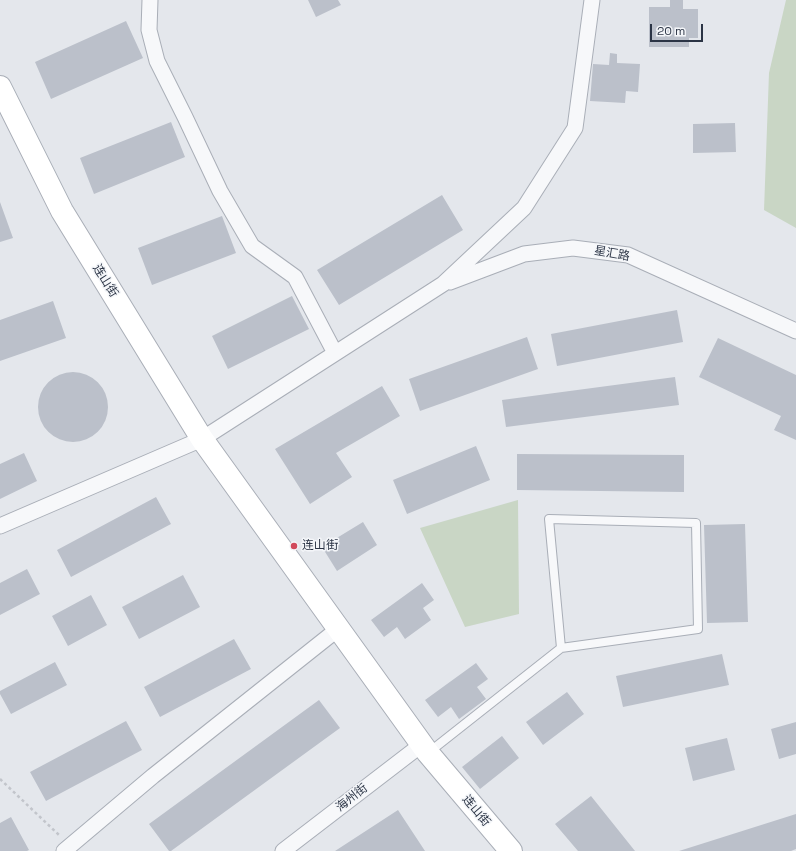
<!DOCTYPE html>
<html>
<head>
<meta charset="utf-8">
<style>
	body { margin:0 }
	#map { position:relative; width:796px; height:851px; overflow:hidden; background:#e4e7ec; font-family:"Space Grotesk",sans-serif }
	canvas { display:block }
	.scale { position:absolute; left:650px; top:24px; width:53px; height:18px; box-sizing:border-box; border:2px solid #2b3445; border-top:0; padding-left:5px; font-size:12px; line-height:14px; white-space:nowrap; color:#2b3445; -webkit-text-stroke:3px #f4f6f9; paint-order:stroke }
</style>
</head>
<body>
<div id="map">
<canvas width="796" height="851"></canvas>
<div class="scale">20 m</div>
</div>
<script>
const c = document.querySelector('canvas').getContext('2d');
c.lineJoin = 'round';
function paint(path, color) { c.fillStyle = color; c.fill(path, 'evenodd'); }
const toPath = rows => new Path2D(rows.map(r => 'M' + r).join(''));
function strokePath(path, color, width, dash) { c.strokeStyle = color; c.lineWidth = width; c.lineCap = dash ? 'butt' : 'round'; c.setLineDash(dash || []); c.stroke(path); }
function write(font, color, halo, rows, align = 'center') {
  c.font = font + ' "Space Grotesk","Noto Sans SC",sans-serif'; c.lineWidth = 3; c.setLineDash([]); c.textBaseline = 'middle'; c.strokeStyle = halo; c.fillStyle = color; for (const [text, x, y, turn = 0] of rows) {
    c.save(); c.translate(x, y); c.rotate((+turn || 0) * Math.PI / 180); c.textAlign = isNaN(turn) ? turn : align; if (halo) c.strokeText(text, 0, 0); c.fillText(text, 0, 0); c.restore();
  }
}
paint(toPath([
	[786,0,796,0,796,228,764,210,769,73],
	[518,500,519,614,465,627,420,528]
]), '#c9d6c5');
paint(toPath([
	[308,0,338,0,341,5,316,17],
	[670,0,683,0,683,9,698,9,698,38,689,38,689,47,649,47,649,7,670,7],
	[126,21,143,58,51,99,35,62],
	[610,53,617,54,617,63,640,64,638,92,626,91,625,103,590,101,593,64,609,65],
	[171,122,185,157,94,194,80,158],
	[735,123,736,152,693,153,693,124],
	[442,195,463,230,339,305,317,270],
	[0,202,13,238,0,242],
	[222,216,236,253,152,285,138,248],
	[292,296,309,329,228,369,212,336],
	[53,301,66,338,0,361,0,320],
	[677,310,683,342,557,366,551,334],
	[527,337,538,369,420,411,409,379],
	[718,338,796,375,796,440,774,430,781,416,699,377],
	'38 407a35 35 0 1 1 70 0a35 35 0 1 1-70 0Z',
	[675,377,679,405,506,427,502,400],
	[382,386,400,416,336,453,352,477,310,504,275,449],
	[476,446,490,480,407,514,393,480],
	[24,453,37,481,0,499,0,464],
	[517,454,684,455,684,492,517,490],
	[156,497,171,524,71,577,57,550],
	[363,522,377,545,337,571,322,547],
	[745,524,748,622,707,623,704,525],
	[27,569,40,594,0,615,0,583],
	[183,575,200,607,139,639,122,607],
	[422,583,434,600,423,608,431,620,405,639,397,627,384,637,371,620],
	[91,595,107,625,68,646,52,616],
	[234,639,251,669,160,717,144,687],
	[722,654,729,685,623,707,616,676],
	[55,662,67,685,11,714,0,694,0,691],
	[476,663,488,679,477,687,486,699,459,719,451,707,438,717,425,700],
	[567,692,584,714,543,745,526,722],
	[319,700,340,728,171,851,169,851,149,824],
	[126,721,142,750,46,801,30,772],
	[796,722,796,754,779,759,771,729],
	[502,736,519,758,480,789,462,767],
	[727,738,735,770,693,781,685,748],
	[591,796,635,851,578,851,555,824],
	[398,810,425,851,335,851],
	[796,814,796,849,791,851,679,851],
	[11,817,29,850,27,851,0,851,0,823]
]), '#bbc0ca');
const lane = toPath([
	[428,753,561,648,698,629,696,523,549,519,561,648]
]);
const street = toPath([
	[150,0,149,30,157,61,185,117,220,191,252,246,295,277,335,353],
	[450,282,524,254,573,248,628,255,796,331],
	[0,526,202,439,443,284,524,208,575,128,592,0],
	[64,851,153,776,338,629],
	[283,851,421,745]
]);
const secondary = toPath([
	[0,87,62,211,202,439,428,753,511,851]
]);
strokePath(lane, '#a9aeb7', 10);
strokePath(street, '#a9aeb7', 17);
strokePath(secondary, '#a9aeb7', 24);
strokePath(toPath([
	[0,779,59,835]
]), '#c2c5cb', 2.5, [3, 3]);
strokePath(lane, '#f7f8fa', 8);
strokePath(street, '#f7f8fa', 15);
strokePath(secondary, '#fff', 22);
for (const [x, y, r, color] of [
	[294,546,4,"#d1495b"]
]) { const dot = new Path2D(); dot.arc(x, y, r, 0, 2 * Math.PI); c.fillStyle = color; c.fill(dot); strokePath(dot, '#f4f6f9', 1.5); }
write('12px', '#2b3445', '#f4f6f9', [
	["星汇路",612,254,10],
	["连山街",105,281,58],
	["海州街",352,798,-38],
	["连山街",476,811,50]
]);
write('12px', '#2b3445', '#f4f6f9', [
	["连山街",302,546]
], 'left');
</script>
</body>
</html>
